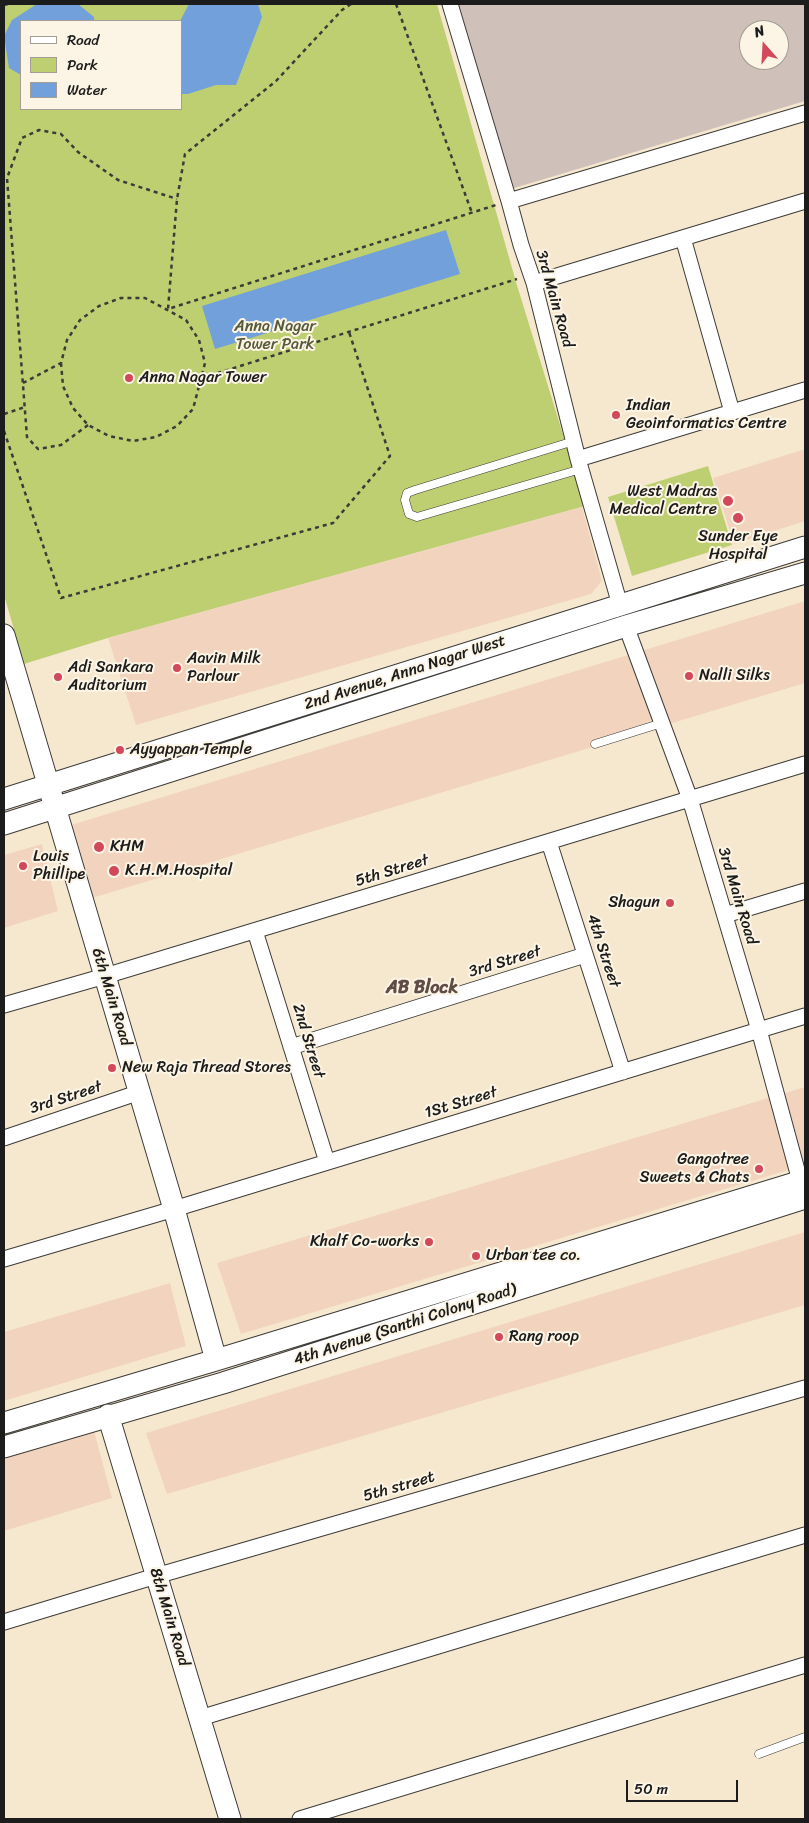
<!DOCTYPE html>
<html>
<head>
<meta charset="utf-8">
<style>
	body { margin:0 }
	#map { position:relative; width:809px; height:1823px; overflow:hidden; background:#f6e8cf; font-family:Sriracha,sans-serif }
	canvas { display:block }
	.frame { position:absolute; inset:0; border:5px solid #1c1c1c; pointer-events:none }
	.legend { position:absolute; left:20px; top:20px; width:162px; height:90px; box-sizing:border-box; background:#fcf5e5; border:1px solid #a29e95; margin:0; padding:6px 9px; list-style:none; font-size:15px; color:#1c1c1c }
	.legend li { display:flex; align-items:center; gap:10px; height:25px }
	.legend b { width:25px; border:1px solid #a29e95 }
	.north { position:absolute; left:739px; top:20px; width:50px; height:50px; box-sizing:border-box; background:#fcf5e5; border:1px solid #a29e95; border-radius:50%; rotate:341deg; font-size:14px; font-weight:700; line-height:20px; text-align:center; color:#1c1c1c }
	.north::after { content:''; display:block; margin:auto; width:18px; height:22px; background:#d1495b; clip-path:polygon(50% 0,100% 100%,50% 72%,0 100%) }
	.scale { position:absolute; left:626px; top:1780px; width:112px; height:22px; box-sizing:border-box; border:2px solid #1c1c1c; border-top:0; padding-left:6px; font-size:15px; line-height:18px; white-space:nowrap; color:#1c1c1c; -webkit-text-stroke:4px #fcf5e5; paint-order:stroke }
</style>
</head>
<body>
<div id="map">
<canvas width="809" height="1823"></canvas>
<div class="frame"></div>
<ul class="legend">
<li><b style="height:6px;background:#fff"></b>Road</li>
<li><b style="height:14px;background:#becf72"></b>Park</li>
<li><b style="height:14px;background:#72a0da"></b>Water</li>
</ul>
<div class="north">N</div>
<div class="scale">50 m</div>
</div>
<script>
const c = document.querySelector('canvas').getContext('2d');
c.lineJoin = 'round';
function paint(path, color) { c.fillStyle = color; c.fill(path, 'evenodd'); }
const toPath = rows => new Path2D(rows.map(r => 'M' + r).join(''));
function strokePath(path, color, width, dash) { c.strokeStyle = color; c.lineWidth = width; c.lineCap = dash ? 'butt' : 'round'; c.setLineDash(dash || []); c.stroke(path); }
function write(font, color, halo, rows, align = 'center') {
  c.font = font + ' Sriracha,sans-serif'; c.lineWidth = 4; c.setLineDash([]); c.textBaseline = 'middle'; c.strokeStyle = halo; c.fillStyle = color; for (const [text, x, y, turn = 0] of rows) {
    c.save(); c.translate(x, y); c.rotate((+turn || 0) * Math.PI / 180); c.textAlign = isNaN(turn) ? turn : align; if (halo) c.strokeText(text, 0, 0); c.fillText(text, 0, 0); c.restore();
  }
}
paint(toPath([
	[805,449,805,521,734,544,713,478],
	[582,507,602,581,591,594,136,725,108,638],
	[805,601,805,683,92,898,71,825],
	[42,844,58,911,4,928,4,855],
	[805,1087,805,1165,241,1334,217,1263],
	[805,1232,805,1305,167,1494,146,1433],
	[170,1283,186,1346,4,1401,4,1332],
	[93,1427,112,1498,4,1531,4,1456]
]), '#f2d4be');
paint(toPath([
	[455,4,805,4,805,101,511,189],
	[749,30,779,30,779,60,749,60]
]), '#cfc0ba');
paint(toPath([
	[4,4,437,4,516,282,585,506,111,637,24,664,4,595],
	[21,21,181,21,181,109,21,109],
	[708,466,732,545,632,576,608,497]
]), '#becf72');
paint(toPath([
	[37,4,78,4,94,17,94,21,21,21,21,75,9,68,4,36,12,20],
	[189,4,258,4,262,17,236,85,216,85,188,94,181,94,180,21],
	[446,230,460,274,215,349,202,306]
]), '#72a0da');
const lane = toPath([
	[574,441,415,490,407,493,405,500,409,514,417,517,581,469],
	[595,744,662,723],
	[759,1754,805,1737]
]);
const street = toPath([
	[450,4,509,201,521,245,534,283,578,459,620,605],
	[509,201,805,113],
	[683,238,732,412],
	[534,283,805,201],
	[578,459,805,390],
	[626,626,690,799,759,1030,800,1181],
	[549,842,623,1072],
	[725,915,805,891],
	[255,931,327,1162],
	[4,1005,105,976,805,764],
	[291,1047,585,955],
	[4,1138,140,1092],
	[4,1259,174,1209,805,1016],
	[4,1622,156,1576,805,1388],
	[200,1718,805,1535],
	[300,1819,805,1665]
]);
const secondary = toPath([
	[4,635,174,1209,216,1360],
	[4,799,805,547],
	[4,824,626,626,805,573],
	[108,1415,230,1819],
	[4,1423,216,1360,805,1180],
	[4,1447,223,1383,805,1198]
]);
strokePath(lane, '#3d3b37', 9);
strokePath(street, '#3d3b37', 17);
strokePath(secondary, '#3d3b37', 23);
strokePath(toPath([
	[351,4,342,10,276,81,185,154,177,199,168,309,496,205],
	[396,4,472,213],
	[4,5,8,4],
	[202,378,517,279],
	[23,383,61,363,67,340,80,320,99,306,121,298,145,298,186,320,199,340,205,363,193,409,177,426,156,437,133,441,109,436,88,425,73,408,63,386,61,363],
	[4,414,25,407],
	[88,425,61,445,38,449,27,437,7,178,22,138,39,130,61,134,78,152,118,180,177,199],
	[4,431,61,598,333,523,390,456,349,332]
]), '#3d3b37', 2.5, [4, 4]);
strokePath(lane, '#fff', 8);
strokePath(street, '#fff', 15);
strokePath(secondary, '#fff', 21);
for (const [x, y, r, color] of [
	[129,378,5,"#d1495b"],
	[616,415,5,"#d1495b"],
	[728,501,6,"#d1495b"],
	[738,518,6,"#d1495b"],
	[177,668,5,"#d1495b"],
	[689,676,5,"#d1495b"],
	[58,677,5,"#d1495b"],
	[120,750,5,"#d1495b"],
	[99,847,6,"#d1495b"],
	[23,866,5,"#d1495b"],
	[114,871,6,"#d1495b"],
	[670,903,5,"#d1495b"],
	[112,1068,5,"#d1495b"],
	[759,1169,5,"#d1495b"],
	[429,1242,5,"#d1495b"],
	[476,1256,5,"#d1495b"],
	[499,1337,5,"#d1495b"]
]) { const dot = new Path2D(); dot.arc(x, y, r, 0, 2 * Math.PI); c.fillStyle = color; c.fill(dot); strokePath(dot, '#fcf5e5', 2); }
write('16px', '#1c1c1c', '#fcf5e5', [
	["3rd Main Road",554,299,74],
	["2nd Avenue, Anna Nagar West",405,673,-18],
	["5th Street",392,871,-17],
	["3rd Main Road",737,896,73],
	["4th Street",603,951,72],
	["3rd Street",505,962,-17],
	["6th Main Road",111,997,73],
	["2nd Street",308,1041,73],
	["3rd Street",66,1098,-18],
	["1St Street",461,1103,-17],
	["4th Avenue (Santhi Colony Road)",405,1325,-18],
	["5th street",399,1487,-16],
	["8th Main Road",169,1617,73]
]);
write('16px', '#555b3a', '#fcf5e5', [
	["Anna Nagar",275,327],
	["Tower Park",275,345]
]);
write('16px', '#1c1c1c', '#fcf5e5', [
	["Anna Nagar Tower",139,378],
	["Indian",626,406],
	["Geoinformatics Centre",626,424],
	["West Madras",717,492,"right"],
	["Medical Centre",717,510,"right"],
	["Sunder Eye",738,537,"center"],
	["Hospital",738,555,"center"],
	["Aavin Milk",187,659],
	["Parlour",187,677],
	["Adi Sankara",68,668],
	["Auditorium",68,686],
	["Nalli Silks",699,676],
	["Ayyappan Temple",130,750],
	["KHM",110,847],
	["Louis",33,857],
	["Phillipe",33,875],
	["K.H.M.Hospital",125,871],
	["Shagun",660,903,"right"],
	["New Raja Thread Stores",122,1068],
	["Gangotree",749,1160,"right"],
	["Sweets & Chats",749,1178,"right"],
	["Khalf Co-works",419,1242,"right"],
	["Urban tee co.",486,1256],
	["Rang roop",509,1337]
], 'left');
write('bold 18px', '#604c46', '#fcf5e5', [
	["AB Block",422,988]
]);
</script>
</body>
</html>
